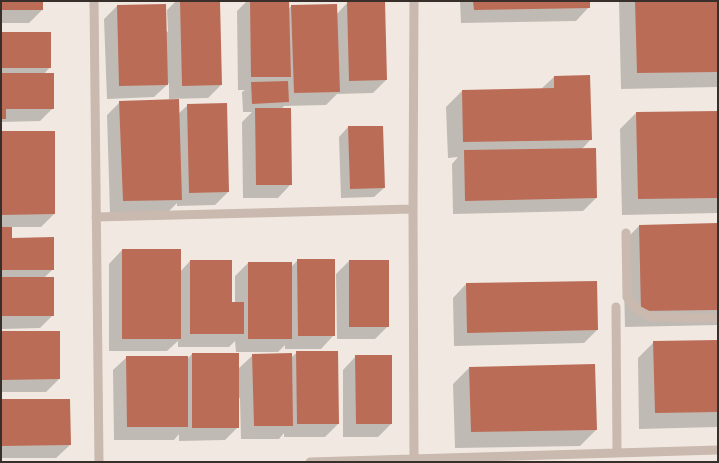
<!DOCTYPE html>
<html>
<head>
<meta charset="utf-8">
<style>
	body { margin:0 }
	#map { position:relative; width:719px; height:463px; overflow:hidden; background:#f1e9e1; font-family:"Fira Sans Condensed",sans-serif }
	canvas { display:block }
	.frame { position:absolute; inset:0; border:2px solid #382f2b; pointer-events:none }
</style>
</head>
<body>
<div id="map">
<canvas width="719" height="463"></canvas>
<div class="frame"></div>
</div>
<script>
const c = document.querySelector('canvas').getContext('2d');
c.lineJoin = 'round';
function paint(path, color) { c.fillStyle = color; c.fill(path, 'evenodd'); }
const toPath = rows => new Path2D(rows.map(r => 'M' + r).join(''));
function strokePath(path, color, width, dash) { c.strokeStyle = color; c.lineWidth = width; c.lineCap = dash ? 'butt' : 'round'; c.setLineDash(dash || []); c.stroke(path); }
paint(toPath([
	[1,1,42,1,42,10,29,23,1,23],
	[176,1,219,1,221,85,208,98,169,99,169,83,154,97,107,99,104,19,117,6,168,32,167,10],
	[247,1,288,1,288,10,291,6,337,14,347,3,386,80,373,93,337,94,326,105,284,106,281,109,291,184,278,198,243,198,242,122,252,112,243,112,242,92,245,90,238,90,237,11],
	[460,1,589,1,589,7,576,21,461,23],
	[619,1,718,1,718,87,621,89],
	[1,33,50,67,44,74,53,108,40,121,1,122],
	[554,77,591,139,582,149,596,198,583,211,453,214,452,164,458,157,448,158,446,107,462,91,541,89],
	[120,102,178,114,188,105,228,192,215,205,177,206,177,203,168,212,110,214,107,115],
	[718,112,718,213,622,215,620,129,636,113],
	[348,127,384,188,374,197,341,198,339,137],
	[1,132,54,214,41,227,11,227,11,239,53,269,44,278,53,315,40,328,1,329],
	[718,224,718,325,625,327,623,242,639,226],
	[122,250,180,250,180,272,190,261,231,303,235,303,235,276,248,263,291,267,298,260,334,335,321,349,285,349,285,345,278,352,236,352,235,341,229,347,178,347,178,341,167,351,109,351,109,264],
	[349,261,388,326,375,339,337,339,336,274],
	[596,282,597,330,584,343,454,346,453,298,466,284],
	[1,332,59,379,46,392,1,392],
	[718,341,718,427,639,429,638,358,654,342],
	[297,352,338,424,325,437,284,437,284,433,279,439,241,439,240,398,238,398,238,427,225,440,179,441,179,434,174,440,114,440,113,370,127,357,187,359,192,354,238,354,238,369,253,355,291,358],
	[356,356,391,356,391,424,378,437,343,437,343,370],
	[469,368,596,430,580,446,455,448,453,384],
	[1,400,70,445,56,458,1,458]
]), '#0003');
paint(toPath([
	[1,1,43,1,43,10,1,10],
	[180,1,220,1,222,85,182,86],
	[250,1,289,1,291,77,251,77],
	[385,1,387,80,349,81,347,2],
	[473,1,590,1,590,8,474,10],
	[635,1,718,1,718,72,637,73],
	[166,4,168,85,119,86,117,5],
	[337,4,340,92,294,93,291,5],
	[1,32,51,32,51,68,1,68],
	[1,73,54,73,54,109,6,109,6,119,1,119],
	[590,75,592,140,463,142,462,90,554,88,554,76],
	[288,81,289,102,252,104,251,82],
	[179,99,182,200,123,201,119,101],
	[227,103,229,192,189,193,187,104],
	[255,108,291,108,292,185,256,185],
	[718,111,718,198,638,199,636,112],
	[348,126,383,126,385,188,350,189],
	[1,131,55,131,55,214,1,215],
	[596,148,597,198,465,201,464,150],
	[718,223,718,310,641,311,639,225],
	[1,227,12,227,12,238,54,237,54,270,1,270],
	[122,249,181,249,181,339,122,339],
	[297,259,335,259,335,336,298,336],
	[190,260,232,260,232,302,244,302,244,334,190,334],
	[349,260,389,260,389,327,349,327],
	[248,262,292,262,292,339,248,339],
	[1,277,54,277,54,316,1,316],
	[597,281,598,330,467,333,466,283],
	[1,331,60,331,60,379,1,380],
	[718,340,718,412,655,413,653,341],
	[296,351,338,351,339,424,297,424],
	[192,353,239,353,239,428,192,428],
	[292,353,293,426,254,426,252,354],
	[355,355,392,355,392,424,356,424],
	[126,356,188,356,188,427,127,427],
	[595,364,597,430,471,432,469,367],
	[1,399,70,399,71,445,1,446]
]), '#bb6c56');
strokePath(toPath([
	[94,1,99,462],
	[96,217,413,209],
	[626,233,627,297,636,309,651,317,718,318],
	[616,307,617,453],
	[414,459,413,209,414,1],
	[310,462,718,450]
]), '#c9b9ae', 9);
</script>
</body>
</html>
